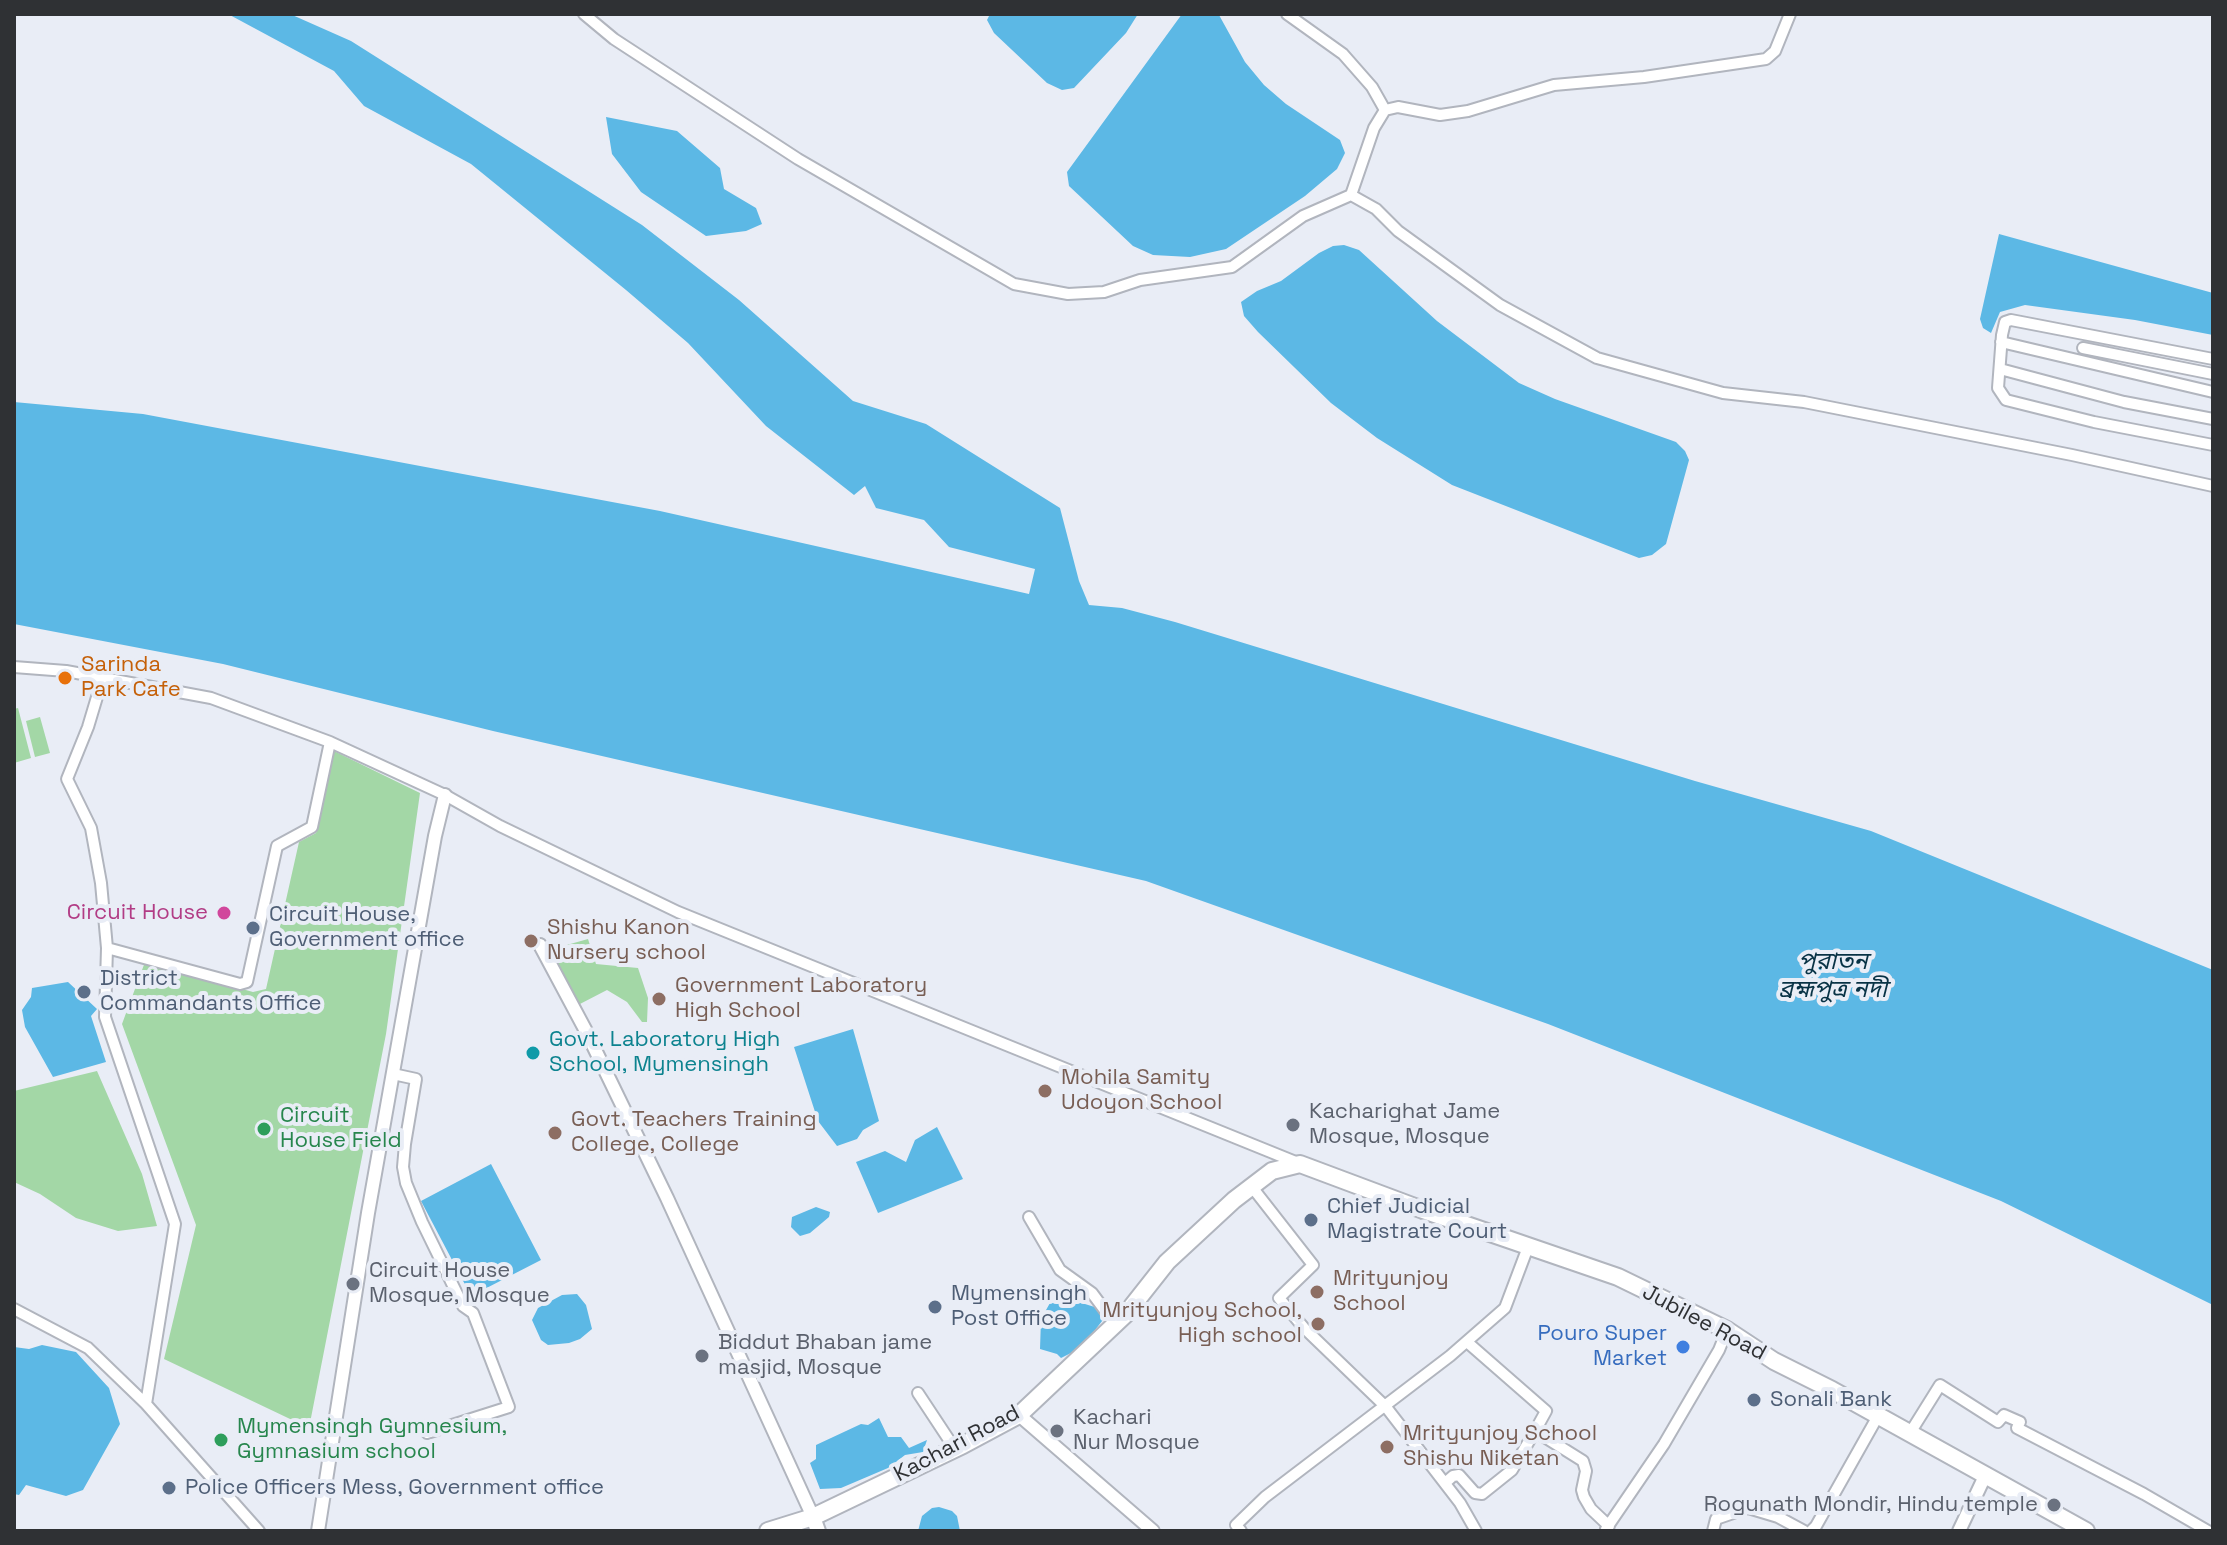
<!DOCTYPE html>
<html>
<head>
<meta charset="utf-8">
<style>
	body { margin:0 }
	#map { position:relative; width:2227px; height:1545px; overflow:hidden; background:#e9edf6; font-family:"Space Grotesk",sans-serif }
	canvas { display:block }
	.frame { position:absolute; inset:0; border:16px solid #2f3134; pointer-events:none }
</style>
</head>
<body>
<div id="map">
<canvas width="2227" height="1545"></canvas>
<div class="frame"></div>
</div>
<script>
const c = document.querySelector('canvas').getContext('2d');
c.lineJoin = 'round';
function paint(path, color) { c.fillStyle = color; c.fill(path, 'evenodd'); }
const toPath = rows => new Path2D(rows.map(r => 'M' + r).join(''));
function strokePath(path, color, width, dash) { c.strokeStyle = color; c.lineWidth = width; c.lineCap = dash ? 'butt' : 'round'; c.setLineDash(dash || []); c.stroke(path); }
function write(font, color, halo, rows, align = 'center') {
  c.font = font + ' "Space Grotesk","Noto Sans Bengali",sans-serif'; c.lineWidth = 8; c.setLineDash([]); c.textBaseline = 'middle'; c.strokeStyle = halo; c.fillStyle = color; for (const [text, x, y, turn = 0] of rows) {
    c.save(); c.translate(x, y); c.rotate((+turn || 0) * Math.PI / 180); c.textAlign = isNaN(turn) ? turn : align; if (halo) c.strokeText(text, 0, 0); c.fillText(text, 0, 0); c.restore();
  }
}
paint(toPath([
	[18,708,31,758,14,763,14,709],
	[40,717,50,753,35,757,26,721],
	[334,751,420,793,386,1034,309,1428,164,1359,196,1225,122,1024,145,962,253,992,266,989,299,842,316,833],
	[588,939,596,964,638,968,648,998,647,1022,642,1022,627,1002,607,990,578,1005,549,950],
	[97,1071,142,1174,157,1226,118,1231,76,1218,40,1194,14,1182,14,1091]
]), '#a3d7a6');
paint(toPath([
	[228,14,290,14,351,41,642,225,739,300,853,401,926,424,1060,508,1079,581,1089,605,1122,608,1175,622,1695,781,1871,831,2213,970,2213,1305,2001,1201,1548,1024,1146,881,493,731,223,664,14,624,14,402,143,414,660,511,1029,594,1035,569,949,547,924,520,876,508,865,486,854,495,766,426,688,343,626,290,471,164,364,106,334,71],
	[990,14,1138,14,1126,33,1074,88,1062,90,1047,83,994,33,987,20],
	[1182,14,1219,15,1245,62,1264,85,1286,104,1340,140,1345,153,1337,169,1305,196,1226,249,1190,257,1153,255,1133,246,1069,186,1067,172],
	[606,117,677,131,720,168,724,189,756,208,762,224,746,231,706,236,641,192,612,154],
	[1999,234,2213,293,2213,335,2135,320,2025,305,2000,312,1991,333,1983,328,1980,319],
	[1344,245,1359,250,1437,321,1519,383,1555,399,1676,442,1685,451,1689,460,1666,544,1652,555,1639,558,1452,485,1377,438,1331,403,1258,332,1244,316,1241,302,1257,291,1281,281,1319,253,1333,246],
	[68,982,97,1009,91,1016,106,1062,53,1077,25,1027,22,1010,31,997,32,988],
	[853,1029,879,1121,863,1130,857,1139,837,1146,818,1121,794,1047],
	[937,1127,963,1179,878,1213,856,1162,885,1151,906,1162,915,1140],
	[491,1164,541,1260,471,1296,421,1201],
	[816,1207,830,1212,829,1217,810,1233,800,1236,791,1227,792,1217],
	[1075,1291,1085,1304,1101,1309,1106,1316,1081,1348,1061,1358,1057,1354,1040,1349,1041,1319,1055,1294],
	[577,1294,586,1305,592,1329,580,1339,569,1343,548,1345,541,1340,532,1320,538,1308,562,1295],
	[42,1345,76,1352,109,1388,120,1424,83,1490,66,1496,26,1485,19,1495,14,1494,14,1347,29,1349],
	[879,1418,888,1437,901,1437,909,1448,927,1440,923,1452,905,1455,888,1468,841,1488,820,1489,810,1463,816,1459,816,1445,861,1424,868,1425],
	[939,1507,952,1511,957,1516,960,1531,918,1531,922,1516,932,1508]
]), '#5cb8e5');
const minor = toPath([
	[584,14,614,39,798,159,1014,284,1068,294,1104,292,1140,280,1232,267,1303,216,1351,195,1376,209,1398,231,1500,305,1597,358,1723,393,1804,402,2072,455,2213,486],
	[1287,14,1343,54,1372,87,1385,110],
	[1351,195,1374,128,1385,110,1398,107,1440,115,1468,111,1554,85,1644,77,1766,59,1775,51,1790,14],
	[2001,342,2213,392],
	[2083,348,2213,374],
	[2213,359,2011,320,2005,322,2002,335,1998,388,2006,400,2094,422,2213,445],
	[2000,369,2124,402,2213,419],
	[14,667,66,671,211,698,330,742,445,795,500,826,678,912,1298,1163],
	[103,677,88,727,67,779,91,828,101,883,107,948,105,1017,175,1224,146,1404],
	[107,948,240,984,247,982,277,846,312,827,330,742],
	[393,1074,416,1079,405,1144,403,1167,406,1183,422,1222,463,1306,473,1313,509,1407,427,1433],
	[1252,1187,1313,1265,1279,1298,1304,1328,1386,1407,1460,1503,1476,1531],
	[1029,1217,1060,1270,1092,1293,1115,1324],
	[14,1309,88,1348,146,1404,259,1531],
	[1467,1342,1546,1411,1535,1431],
	[918,1393,955,1449],
	[1910,1433,1940,1385,1998,1422,2004,1415,2020,1422,2017,1428,2144,1494,2208,1531],
	[1445,1483,1453,1476,1459,1475,1475,1493,1482,1494,1512,1470,1535,1431,1583,1461,1586,1471,1582,1490,1584,1497,1591,1509,1609,1526],
	[1606,1529,1664,1444,1719,1350,1727,1330],
	[1241,1531,1236,1525,1265,1497,1450,1356,1505,1308,1528,1247],
	[1713,1531,1716,1519,1748,1508,1778,1517,1804,1531],
	[1811,1531,1816,1526,1878,1416]
]);
const tertiary = toPath([
	[540,945,587,1033,667,1198,813,1517],
	[1019,1415,1153,1531],
	[318,1531,368,1213,435,836,445,795],
	[1959,1531,1985,1476]
]);
const secondary = toPath([
	[813,1517,818,1531]
]);
const primary = toPath([
	[768,1531,813,1517,963,1445,1019,1415,1126,1314,1167,1262,1234,1200,1272,1171,1300,1164,1423,1210,1618,1277,1727,1330,1774,1361,1832,1390,2086,1531]
]);
strokePath(minor, '#b1b5be', 14);
strokePath(tertiary, '#b1b5be', 16);
strokePath(secondary, '#b1b5be', 18);
strokePath(primary, '#b1b5be', 20);
strokePath(minor, '#fff', 10);
strokePath(tertiary, '#fff', 12);
strokePath(secondary, '#fff', 14);
strokePath(primary, '#fff', 16);
for (const [x, y, r, color] of [
	[65,678,8,"#e8710a"],
	[224,913,8,"#d1479c"],
	[253,928,8,"#5c6f8a"],
	[531,941,8,"#8d6e63"],
	[84,992,8,"#5c6f8a"],
	[659,999,8,"#8d6e63"],
	[533,1053,8,"#0f9aa8"],
	[1045,1091,8,"#8d6e63"],
	[1293,1125,8,"#6b7280"],
	[264,1129,8,"#2e9e5b"],
	[555,1133,8,"#8d6e63"],
	[1311,1220,8,"#5c6f8a"],
	[353,1284,8,"#6b7280"],
	[1317,1292,8,"#8d6e63"],
	[935,1307,8,"#5c6f8a"],
	[1318,1324,8,"#8d6e63"],
	[1683,1347,8,"#3f7fe0"],
	[702,1356,8,"#6b7280"],
	[1754,1400,8,"#5c6f8a"],
	[1057,1431,8,"#6b7280"],
	[221,1440,8,"#2e9e5b"],
	[1387,1447,8,"#8d6e63"],
	[169,1488,8,"#5c6f8a"],
	[2054,1505,8,"#6b7280"]
]) { const dot = new Path2D(); dot.arc(x, y, r, 0, 2 * Math.PI); c.fillStyle = color; c.fill(dot); strokePath(dot, '#e9edf6', 3); }
write('22px', '#c56008', '#e9edf6', [
	["Sarinda",81,665],
	["Park Cafe",81,690]
], 'left');
write('22px', '#b23c85', '#e9edf6', [
	["Circuit House",208,913]
], 'right');
write('22px', '#4e5e75', '#e9edf6', [
	["Circuit House,",269,915],
	["Government office",269,940],
	["District",100,979],
	["Commandants Office",100,1004],
	["Chief Judicial",1327,1207],
	["Magistrate Court",1327,1232],
	["Mymensingh",951,1294],
	["Post Office",951,1319],
	["Sonali Bank",1770,1400],
	["Police Officers Mess, Government office",185,1488]
], 'left');
write('22px', '#785e54', '#e9edf6', [
	["Shishu Kanon",547,928],
	["Nursery school",547,953],
	["Government Laboratory",675,986],
	["High School",675,1011],
	["Mohila Samity",1061,1078],
	["Udoyon School",1061,1103],
	["Govt. Teachers Training",571,1120],
	["College, College",571,1145],
	["Mrityunjoy",1333,1279],
	["School",1333,1304],
	["Mrityunjoy School,",1302,1311,"right"],
	["High school",1302,1336,"right"],
	["Mrityunjoy School",1403,1434],
	["Shishu Niketan",1403,1459]
], 'left');
write('22px', '#0d838f', '#e9edf6', [
	["Govt. Laboratory High",549,1040],
	["School, Mymensingh",549,1065]
], 'left');
write('22px', '#5b616d', '#e9edf6', [
	["Kacharighat Jame",1309,1112],
	["Mosque, Mosque",1309,1137],
	["Circuit House",369,1271],
	["Mosque, Mosque",369,1296],
	["Biddut Bhaban jame",718,1343],
	["masjid, Mosque",718,1368],
	["Kachari",1073,1418],
	["Nur Mosque",1073,1443],
	["Rogunath Mondir, Hindu temple",2038,1505,"right"]
], 'left');
write('22px', '#27864d', '#e9edf6', [
	["Circuit",280,1116],
	["House Field",280,1141],
	["Mymensingh Gymnesium,",237,1427],
	["Gymnasium school",237,1452]
], 'left');
write('22px', '#2f3134', '#e9edf6', [
	["Jubilee Road",1704,1323,28],
	["Kachari Road",957,1444,-28]
]);
write('22px', '#366cbe', '#e9edf6', [
	["Pouro Super",1667,1334],
	["Market",1667,1359]
], 'right');
write('italic 24px', '#083245', '#e9edf6', [
	["পুরাতন",1833,962],
	["ব্রহ্মপুত্র নদী",1833,990]
]);
</script>
</body>
</html>
